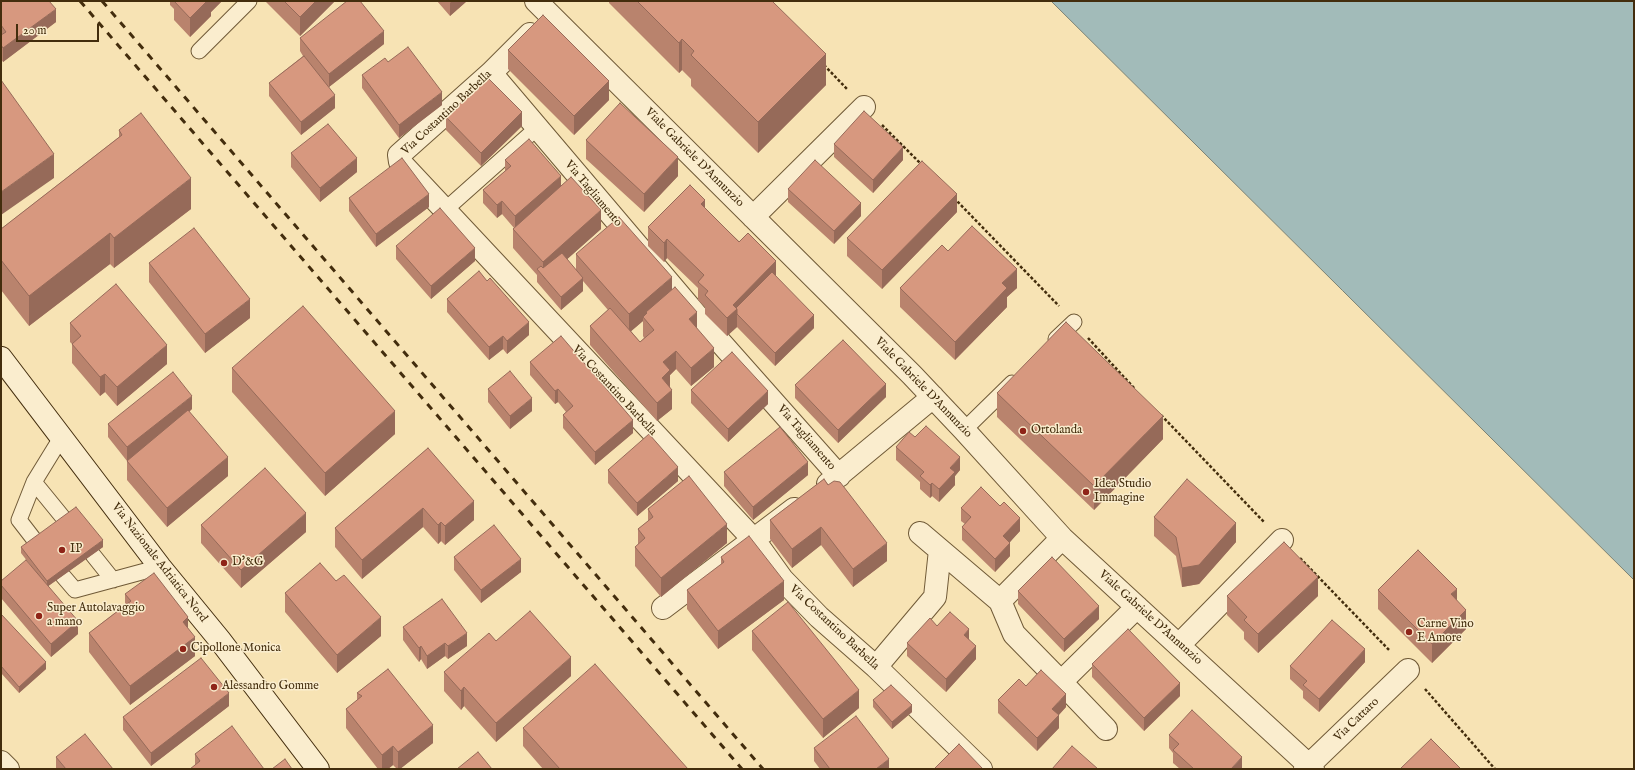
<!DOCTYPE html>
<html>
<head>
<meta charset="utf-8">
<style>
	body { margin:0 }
	#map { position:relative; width:1635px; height:770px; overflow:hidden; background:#f7e3b4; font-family:"IM FELL English",serif }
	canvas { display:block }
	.frame { position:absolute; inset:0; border:2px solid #432d0d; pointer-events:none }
	.scale { position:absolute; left:16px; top:24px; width:83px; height:18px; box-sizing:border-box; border:2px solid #432d0d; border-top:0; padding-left:5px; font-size:12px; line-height:14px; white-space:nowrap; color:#432d0d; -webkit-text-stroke:3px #faedce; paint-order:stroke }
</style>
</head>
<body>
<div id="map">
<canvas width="1635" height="770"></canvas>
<div class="frame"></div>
<div class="scale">20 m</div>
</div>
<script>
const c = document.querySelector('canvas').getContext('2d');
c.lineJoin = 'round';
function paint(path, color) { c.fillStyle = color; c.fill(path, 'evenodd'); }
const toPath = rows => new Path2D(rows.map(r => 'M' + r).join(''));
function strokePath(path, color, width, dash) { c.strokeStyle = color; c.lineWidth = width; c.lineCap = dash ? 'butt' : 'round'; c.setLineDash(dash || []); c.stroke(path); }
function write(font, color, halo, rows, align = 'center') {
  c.font = font + ' "IM FELL English",serif'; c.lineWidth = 3; c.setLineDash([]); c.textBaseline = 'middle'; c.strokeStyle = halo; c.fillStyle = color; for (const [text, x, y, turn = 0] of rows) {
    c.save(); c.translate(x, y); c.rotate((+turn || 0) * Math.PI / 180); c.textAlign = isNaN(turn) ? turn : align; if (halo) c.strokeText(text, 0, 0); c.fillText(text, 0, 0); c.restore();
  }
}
const water = toPath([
	[1051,1,1634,1,1634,580,1051,1]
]);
paint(water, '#a2bbb9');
strokePath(water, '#7c8274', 1);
const lane = toPath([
	[199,51,249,1],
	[445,210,537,128],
	[1056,339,1074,322],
	[964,430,1012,383],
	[34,482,65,520],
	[36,542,19,520,34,482,61,438],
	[93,555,113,580],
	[63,576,75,590,160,567]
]);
const street = toPath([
	[536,1,912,375,964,430,1062,538,1313,769],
	[530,34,491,73,399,155,400,162,754,540,782,579,819,617,876,667,981,769],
	[491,73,698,317,839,476],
	[753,217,864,107],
	[828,484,933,397],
	[920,533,1000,601],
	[1062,538,1000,601,1014,634,1061,682,1137,607],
	[663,608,794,509],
	[1179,645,1282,540],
	[876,667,935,597,940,550],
	[1061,682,1106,729],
	[1,762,8,769],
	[1305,769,1408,670]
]);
const secondary = toPath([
	[1,358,160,567,219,639,318,769]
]);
strokePath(lane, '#705a37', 17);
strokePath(street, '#705a37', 24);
strokePath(secondary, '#432d0d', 24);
strokePath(toPath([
	[824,65,847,89],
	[882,125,921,164],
	[954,198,1059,306],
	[1088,338,1135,389],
	[1161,415,1264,522],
	[1300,558,1390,651],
	[1425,689,1495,769]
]), '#432d0d', 2.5, [3, 2]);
strokePath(lane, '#faedce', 15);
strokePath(street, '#faedce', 22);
strokePath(secondary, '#faedce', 22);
strokePath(toPath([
	[80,1,742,769],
	[102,1,763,769]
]), '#432d0d', 3, [7, 7]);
paint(toPath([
	[170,1,222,1,211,12,211,16,190,37,174,20,174,9,170,5],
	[265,1,335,1,300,36],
	[437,1,467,1,450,16],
	[609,1,772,1,826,85,758,153,691,86,691,79,682,70,679,73,609,3],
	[1,2,56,22,3,62,1,59],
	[300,38,384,44,329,87,335,108,301,135,269,96,269,83,303,56,300,51],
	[508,50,609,100,574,135,508,69],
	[362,75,442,105,399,138,362,88],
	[446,117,522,126,481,166,446,130],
	[119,130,191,209,114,268,110,264,29,326,1,290,1,229,119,137],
	[586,140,678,176,644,212,586,159],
	[834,144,903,160,873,193,834,157],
	[291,153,357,172,320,202,291,167],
	[505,160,561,186,601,229,567,259,576,270,576,254,672,290,697,328,714,367,691,386,676,369,670,375,670,388,672,409,657,421,590,345,590,326,608,310,583,281,583,291,561,310,537,282,537,275,513,248,513,229,514,228,502,214,497,218,483,203,483,190,505,171],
	[643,321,643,336,644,338,640,342,631,331],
	[788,189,861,216,834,244,788,202],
	[349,198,429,207,376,247,349,211],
	[705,209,776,276,814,328,775,366,737,327,727,336,705,314,705,307,698,300,698,288,667,258,664,262,648,246,648,227],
	[957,212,882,289,847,256,847,238],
	[396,246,475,261,431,299,396,259],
	[948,251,1017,288,1007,297,1007,307,955,360,900,307,900,288],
	[149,263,250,318,205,353,149,282],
	[487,281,529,335,507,354,503,349,489,360,447,312,447,299],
	[70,323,167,364,117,406,105,392,100,396,72,363,72,344,70,342],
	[530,362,633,433,595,465,563,428,563,415,566,412,558,402,555,404,530,375],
	[232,368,395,434,325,496,232,392],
	[795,385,886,397,838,443,795,398],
	[488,389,532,411,510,429,488,402],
	[691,390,768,404,728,442,691,403],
	[997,393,1163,439,1094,510,997,417],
	[192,409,189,412,228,476,167,527,127,480,127,461,141,449,127,461,108,437,108,424],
	[915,437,960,470,955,476,955,485,939,502,932,496,930,498,920,489,920,482,896,460,896,447],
	[428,448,474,520,445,545,441,541,438,544,423,527,362,579,335,547,335,528],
	[608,470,678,481,637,516,608,483],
	[724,472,808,475,753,520,724,486],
	[824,479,887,561,853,587,821,545,792,568,770,539,770,520],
	[1000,506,1020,531,1009,542,1010,556,995,572,962,540,962,527,965,524,961,521,961,508],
	[648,509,727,543,661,597,635,566,635,547,638,545,638,529,648,521],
	[1154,517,1236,542,1199,584,1182,587,1176,556,1154,536],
	[201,525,306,532,241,588,201,543],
	[21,547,103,547,48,586,78,634,51,657,1,598,1,581,31,566,21,553],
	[454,557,521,572,481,603,454,570],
	[721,557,784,600,718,649,687,609,687,590,721,565],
	[1378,590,1457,600,1466,629,1432,663,1378,609],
	[1018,591,1099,619,1064,652,1018,604],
	[285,593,381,636,337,673,285,612],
	[125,594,188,629,195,656,130,705,89,652,89,633,125,605],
	[1227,596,1318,596,1258,653,1244,639,1244,632,1227,615],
	[1,614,46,669,19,693,1,673],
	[937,626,969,639,976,659,946,692,907,656,907,643],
	[403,627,467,646,448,659,445,656,427,669,421,659,419,662,403,640],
	[752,631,859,708,823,738,752,650],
	[496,641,571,676,496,742,464,706,461,710,444,691,444,672],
	[1365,662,1319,712,1303,698,1303,691,1290,679,1290,666],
	[1092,664,1180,696,1144,731,1092,677],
	[388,669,433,743,400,769,397,769,393,765,388,769,378,769,346,728,346,709,357,700,357,693],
	[1026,686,1066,707,1059,715,1059,728,1037,751,998,713,998,700],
	[873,700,912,712,892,729,873,707],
	[229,706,151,766,123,730,123,717],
	[523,728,688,769,543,769,523,746],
	[1169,735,1242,769,1180,769,1173,763,1173,753,1169,748],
	[814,748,889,769,820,769,814,761],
	[195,754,264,769,195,765],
	[56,757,113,769,56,769]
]), '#b9836d');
paint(toPath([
	[207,1,222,1,211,12,211,16,190,37,190,18],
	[316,1,335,1,300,36,300,17],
	[452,1,467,1,450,16,450,3],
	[56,9,56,22,3,62,3,48],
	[384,31,384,44,329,87,329,74],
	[682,39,682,70,679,73,679,43],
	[826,54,826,85,758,153,758,122],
	[609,81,609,100,574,135,574,116],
	[442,92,442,105,399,138,399,125],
	[335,95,335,108,301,135,301,122],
	[522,112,522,126,481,166,481,153],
	[903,147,903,160,873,193,873,180],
	[54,154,54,178,1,215,1,192],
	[678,157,678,176,644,212,644,194],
	[357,158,357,172,320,202,320,188],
	[561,176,561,189,515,229,515,216],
	[191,178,191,209,114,268,114,238],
	[429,194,429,207,376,247,376,234],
	[957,194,957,212,882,289,882,270],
	[705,200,705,219,701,204],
	[502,201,502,214,497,218,497,205],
	[861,203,861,216,834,244,834,231],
	[601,210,601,229,545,279,543,276,543,262],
	[110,233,110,264,29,326,29,296],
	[667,239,667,258,664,262,664,243],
	[475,248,475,261,431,299,431,286],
	[776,261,776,280,737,314,737,327,727,336,727,318,733,305],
	[1017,269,1017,288,1007,297,1007,307,955,360,955,342,1002,283],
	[672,277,672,296,647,313,646,312,646,318,643,317,643,321,629,333,629,314],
	[583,278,583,291,561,310,561,297],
	[250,299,250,318,205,353,205,334],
	[697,312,697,331,689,319],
	[814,315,814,328,775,366,775,353],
	[529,322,529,335,507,354,507,341],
	[503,336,503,349,489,360,489,347],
	[167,345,167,364,117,406,117,387],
	[714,348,714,367,691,386,691,368],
	[676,351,676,369,670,375,670,389,662,378,663,362],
	[105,374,105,392,100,396,100,377],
	[886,384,886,397,838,443,838,430],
	[558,389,558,402,555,404,555,391],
	[672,390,672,409,657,421,657,403],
	[768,391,768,404,728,442,728,429],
	[192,396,192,409,127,461,127,447],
	[532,398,532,411,510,429,510,416],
	[395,411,395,434,325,496,325,473],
	[1163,416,1163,439,1094,510,1094,486],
	[633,420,633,433,595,465,595,452],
	[228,457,228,476,167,527,167,508],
	[960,457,960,470,955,476,955,485,939,502,939,489,950,468],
	[808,462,808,475,753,520,753,507],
	[678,467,678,481,637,516,637,503],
	[932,483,932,496,930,498,930,485],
	[474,501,474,520,445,545,445,526],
	[423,508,423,527,362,579,362,560],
	[306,513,306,532,241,588,241,570],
	[1020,518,1020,531,1003,550,1003,536],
	[441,522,441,541,438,544,438,525],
	[1236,523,1236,542,1199,584,1182,587,1182,568],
	[727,524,727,543,661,597,661,578],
	[821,527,821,545,792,568,792,549],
	[103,540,103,547,47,587,47,581],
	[887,543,887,561,853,587,853,569],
	[1010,543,1010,556,995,572,995,559],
	[521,559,521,572,481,603,481,590],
	[1318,577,1318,596,1258,653,1258,634],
	[784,581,784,600,718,649,718,631],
	[1457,589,1457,608,1451,594],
	[1099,606,1099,619,1064,652,1064,639],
	[1466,610,1466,629,1432,663,1432,644],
	[188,617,188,636,183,622],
	[381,617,381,636,337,673,337,655],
	[78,621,78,634,51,657,51,644],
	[969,629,969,643,964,635],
	[467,633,467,646,448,659,448,646],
	[195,637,195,656,130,705,130,686],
	[445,643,445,656,427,669,427,656],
	[421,646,421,659,419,662,419,648],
	[976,646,976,659,946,692,946,679],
	[1365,649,1365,662,1319,712,1319,699],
	[571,657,571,676,496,742,496,723],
	[46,662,46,669,19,693,19,687],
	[1180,683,1180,696,1144,731,1144,718],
	[464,687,464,706,461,710,461,691],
	[859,690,859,708,823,738,823,719],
	[229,693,229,706,151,766,151,753],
	[1066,694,1066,707,1052,722,1052,709],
	[912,705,912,712,892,729,892,722],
	[1059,715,1059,728,1037,751,1037,738],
	[433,725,433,743,400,769,398,769,398,752],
	[393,746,393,765,388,769,382,769,382,755],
	[1242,757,1242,769,1231,769],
	[889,759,889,769,876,769]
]), '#966a59');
const building = toPath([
	[3,1,49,1,56,9,3,48,1,45,1,35,6,32,1,25,1,2,3,1],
	[174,1,207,1,190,18,174,1],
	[284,1,316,1,300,17,284,1],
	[347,1,360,1,384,31,329,74,300,38,347,1],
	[637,1,772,1,826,54,758,122,691,55,694,51,682,39,679,43,637,1],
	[543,15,609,81,574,116,508,50,543,15],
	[408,47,442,92,399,125,362,75,385,58,388,62,408,47],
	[304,56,335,95,301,122,269,83,304,56],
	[487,77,522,112,481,153,446,117,487,77],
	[1,80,54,154,1,192,1,80],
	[620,103,678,157,644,194,586,140,620,103],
	[864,111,903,147,873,180,834,144,864,111],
	[141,113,191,178,114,238,110,233,29,296,1,260,1,229,122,135,119,130,141,113],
	[328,124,357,158,320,188,291,153,328,124],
	[529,139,561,176,515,216,502,201,497,205,483,190,511,166,505,160,529,139],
	[402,158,429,194,376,234,349,198,402,158],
	[815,160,861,203,834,231,788,189,815,160],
	[922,161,957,194,882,270,847,238,922,161],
	[571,177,601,210,543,262,513,229,571,177],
	[690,185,705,200,701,204,739,242,748,233,776,261,733,305,737,309,727,318,705,295,708,291,698,282,704,275,667,239,664,243,648,227,690,185],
	[440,208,475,248,431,286,396,246,440,208],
	[619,217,672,277,629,314,576,254,619,217],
	[972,226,1017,269,1002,283,1007,288,955,342,900,288,942,245,948,251,972,226],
	[194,228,250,299,205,334,149,263,194,228],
	[562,253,583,278,561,297,537,269,541,266,543,268,562,253],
	[479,271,487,281,490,278,529,322,507,341,503,336,489,347,447,299,479,271],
	[772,272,814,315,775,353,737,314,737,309,736,308,772,272],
	[116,284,167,345,117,387,105,374,100,377,72,344,81,336,70,323,116,284],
	[675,287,697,312,689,319,714,348,691,368,676,351,663,362,670,370,662,378,672,390,657,403,590,326,610,308,640,342,654,330,643,317,647,313,646,312,675,287],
	[303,306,395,411,325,473,232,368,303,306],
	[1066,322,1163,416,1094,486,997,393,1066,322],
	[561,336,633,420,595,452,563,415,573,406,558,389,555,391,530,362,561,336],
	[843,340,886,384,838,430,795,385,843,340],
	[732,352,768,391,728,429,691,390,732,352],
	[510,371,532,398,510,416,488,389,510,371],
	[173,372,192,396,127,447,108,424,173,372],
	[188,410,228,457,167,508,127,461,188,410],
	[926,426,960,457,950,468,955,472,939,489,932,483,930,485,920,476,924,472,896,447,909,432,915,437,926,426],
	[780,427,808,462,753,507,724,472,780,427],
	[649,434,678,467,637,503,608,470,649,434],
	[428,448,474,501,445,526,441,522,438,525,423,508,362,560,335,528,428,448],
	[265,468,306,513,241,570,201,525,265,468],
	[689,476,727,524,661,578,635,547,645,538,638,529,653,517,648,509,689,476],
	[824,479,828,485,834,481,840,482,887,543,853,569,821,527,792,549,770,520,824,479],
	[1187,479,1236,523,1199,565,1182,568,1176,537,1154,517,1187,479],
	[981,487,1000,506,1004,502,1020,518,1003,536,1010,543,995,559,962,527,971,517,961,508,981,487],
	[76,507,103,540,47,581,21,547,76,507],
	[494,525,521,559,481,590,454,557,494,525],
	[749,536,784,581,718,631,687,590,724,562,721,557,749,536],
	[1284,542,1318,577,1258,634,1244,620,1247,617,1227,596,1284,542],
	[1418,550,1457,589,1451,594,1466,610,1432,644,1378,590,1418,550],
	[1052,557,1099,606,1064,639,1018,591,1052,557],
	[26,560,78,621,51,644,1,585,1,581,26,560],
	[320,563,336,581,344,575,381,617,337,655,285,593,320,563],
	[154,573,188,617,183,622,195,637,130,686,89,633,131,601,125,594,154,573],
	[442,599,467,633,448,646,445,643,427,656,421,646,419,648,403,627,442,599],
	[788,602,859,690,823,719,752,631,788,602],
	[530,611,571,657,496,723,464,687,461,691,444,672,489,633,496,641,530,611],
	[950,612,969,629,964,635,976,646,946,679,907,643,930,618,937,626,950,612],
	[1,614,46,662,19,687,1,666,1,614],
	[1332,620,1365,649,1319,699,1303,685,1307,681,1290,666,1332,620],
	[1128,629,1180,683,1144,718,1092,664,1128,629],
	[201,658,229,693,151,753,123,717,201,658],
	[595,664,688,769,560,769,523,728,595,664],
	[388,669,433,725,398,752,393,746,382,755,346,709,362,696,357,693,388,669],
	[1041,670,1066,694,1052,709,1059,715,1037,738,998,700,1019,679,1026,686,1041,670],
	[891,685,912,705,892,722,873,700,891,685],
	[1192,710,1242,757,1231,769,1194,769,1173,750,1179,744,1169,735,1192,710],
	[856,716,889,759,876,769,830,769,814,748,856,716],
	[232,726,264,769,190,769,200,761,195,754,232,726],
	[85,734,113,769,66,769,56,757,85,734],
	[1431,739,1461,769,1400,769,1431,739],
	[959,744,983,769,934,769,959,744],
	[1072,746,1098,769,1052,769,1072,746],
	[478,752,492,769,457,769,478,752],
	[285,759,292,769,272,769,285,759]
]);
paint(building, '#d7987f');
strokePath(building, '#966a59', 1);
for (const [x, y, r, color] of [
	[1023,431,4,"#8f2418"],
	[1086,492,4,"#8f2418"],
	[62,550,4,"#8f2418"],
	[224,563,4,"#8f2418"],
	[39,616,4,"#8f2418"],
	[1409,632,4,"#8f2418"],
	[183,649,4,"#8f2418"],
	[214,687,4,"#8f2418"]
]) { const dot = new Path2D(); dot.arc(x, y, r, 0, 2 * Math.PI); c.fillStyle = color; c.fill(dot); strokePath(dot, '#faedce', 1.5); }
write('12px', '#432d0d', '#faedce', [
	["Via Costantino Barbella",447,113,-43],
	["Viale Gabriele D'Annunzio",694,158,45],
	["Via Tagliamento",593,194,50],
	["Viale Gabriele D'Annunzio",923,388,46],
	["Via Costantino Barbella",614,391,47],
	["Via Tagliamento",806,438,49],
	["Via Nazionale Adriatica Nord",159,563,52],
	["Viale Gabriele D'Annunzio",1150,618,42],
	["Via Costantino Barbella",834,628,43],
	["Via Cattaro",1357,720,-44]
]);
write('12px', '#432d0d', '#faedce', [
	["Ortolanda",1031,431],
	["Idea Studio",1094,485],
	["Immagine",1094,499],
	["IP",70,550],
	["D'&G",232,563],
	["Super Autolavaggio",47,609],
	["a mano",47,623],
	["Carne Vino",1417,625],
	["E Amore",1417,639],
	["Cipollone Monica",191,649],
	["Alessandro Gomme",222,687]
], 'left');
</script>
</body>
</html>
